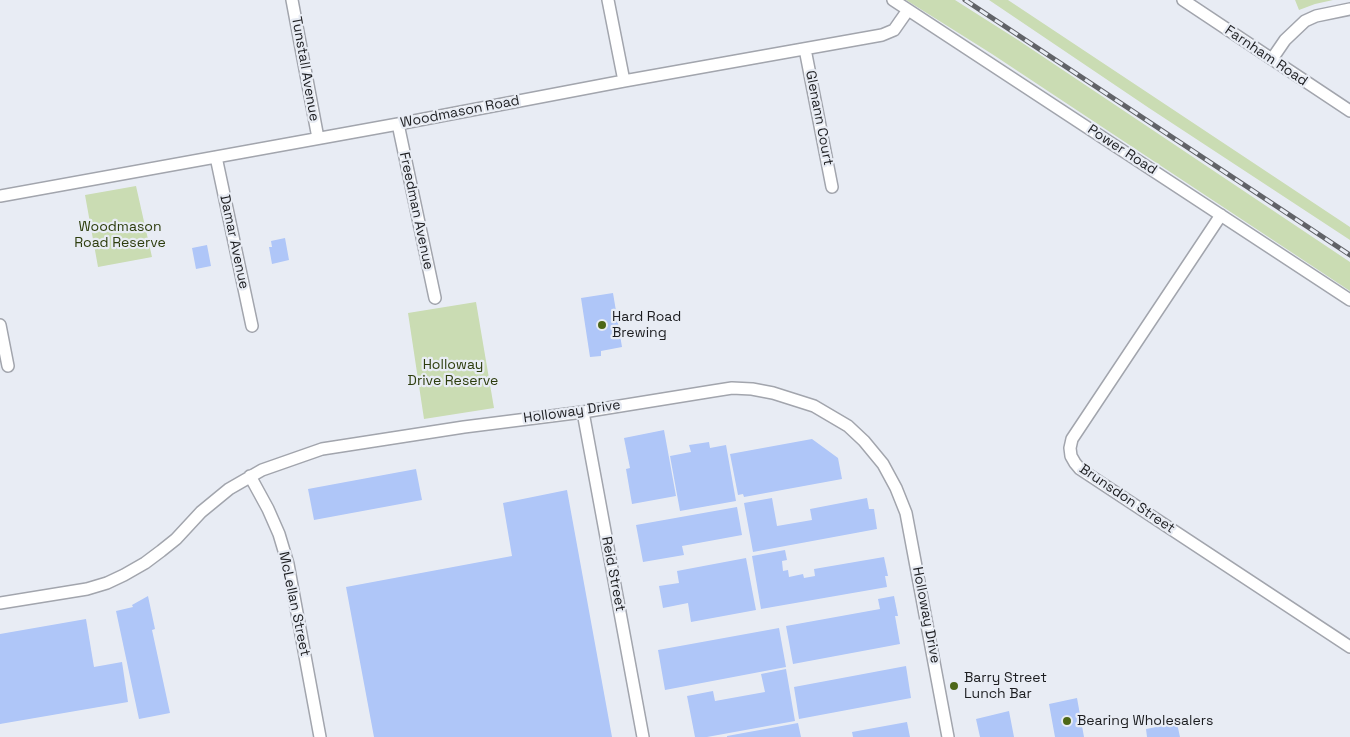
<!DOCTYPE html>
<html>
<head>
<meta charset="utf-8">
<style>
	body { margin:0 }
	canvas { display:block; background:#e8ecf4 }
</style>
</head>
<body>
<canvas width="1350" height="737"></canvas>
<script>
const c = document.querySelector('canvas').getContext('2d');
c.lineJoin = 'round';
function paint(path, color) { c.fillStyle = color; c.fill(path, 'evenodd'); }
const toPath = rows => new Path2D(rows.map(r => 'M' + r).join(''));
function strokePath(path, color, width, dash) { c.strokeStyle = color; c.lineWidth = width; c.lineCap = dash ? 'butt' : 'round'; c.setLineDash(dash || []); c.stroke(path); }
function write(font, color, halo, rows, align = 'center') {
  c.font = font + ' "Space Grotesk",sans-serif'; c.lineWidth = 4.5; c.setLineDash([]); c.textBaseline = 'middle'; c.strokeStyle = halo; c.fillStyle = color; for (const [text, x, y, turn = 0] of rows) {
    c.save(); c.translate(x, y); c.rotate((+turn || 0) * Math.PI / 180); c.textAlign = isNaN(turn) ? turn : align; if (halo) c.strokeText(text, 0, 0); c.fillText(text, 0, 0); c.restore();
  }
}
paint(toPath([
	[906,0,955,0,1018,40,1350,262,1350,291,992,54],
	[989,0,1008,0,1350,227,1350,240,1149,108],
	[1295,0,1333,0,1315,4,1299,10],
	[136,186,152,257,98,267,85,195],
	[476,302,494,408,424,419,408,313]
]), '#cadcb3');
paint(toPath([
	[285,238,289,260,272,264,269,247,272,247,271,241],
	[207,245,211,266,196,269,192,248],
	[613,293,622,347,601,351,601,356,590,357,581,298],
	[664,430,676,496,632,504,626,469,630,468,624,438],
	[812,439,838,458,842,479,744,497,743,494,738,495,730,454],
	[709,442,710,448,726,445,736,501,680,511,670,456,691,452,689,445],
	[416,469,422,500,314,520,308,489],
	[567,490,612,737,374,737,346,587,512,556,503,503],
	[772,498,777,526,812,520,810,509,867,498,869,509,874,509,877,529,753,552,744,503],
	[737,507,742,535,682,546,684,555,643,562,636,525],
	[785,550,787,560,782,561,783,571,788,570,789,577,803,574,804,578,815,576,814,569,884,557,888,576,885,576,887,587,761,609,752,556],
	[746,558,756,610,691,622,688,603,663,608,659,586,679,583,677,571],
	[148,596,155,629,152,630,170,713,139,719,116,611,133,607,132,605],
	[894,596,898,616,895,616,900,644,793,664,786,626,880,609,878,599],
	[86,619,94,667,122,662,128,702,0,724,0,634],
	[779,628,786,667,665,690,658,650],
	[906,666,911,698,799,719,794,687],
	[786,669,795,721,707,737,695,737,687,696,713,691,715,701,765,692,761,674],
	[1077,698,1084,737,1055,737,1049,704],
	[1009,711,1014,737,980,737,976,719],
	[907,722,910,737,853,737,852,732],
	[798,723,801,737,727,737,727,736],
	[1177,723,1180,737,1147,737,1146,729]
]), '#afc6f8');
const minor = toPath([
	[292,0,318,138],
	[608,0,624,81],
	[893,0,1350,300],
	[1183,0,1350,111],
	[805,49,832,187],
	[1272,59,1285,40,1305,21,1316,16,1350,9],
	[398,124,435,298],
	[216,157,252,326],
	[0,196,398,124,624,81,882,35,894,30,908,10],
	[1221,215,1072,439,1070,448,1071,456,1075,463,1080,469,1350,647],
	[0,325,8,366],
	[583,412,643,737],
	[250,476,268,509,279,534,288,564,320,737],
	[0,603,87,589,107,583,124,575,145,563,161,551,176,539,201,512,229,489,262,470,322,449,464,427,583,412,713,391,732,388,752,389,773,393,814,406,848,426,864,441,883,464,896,488,906,513,948,737]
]);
strokePath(minor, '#a2a5ad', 14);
strokePath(minor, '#fff', 11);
const rail = toPath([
	[965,0,1350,255]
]);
strokePath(rail, '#616368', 5);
strokePath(rail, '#e8ecf4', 3, [9]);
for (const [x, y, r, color] of [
	[602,325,5,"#4d6718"],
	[954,686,5,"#4d6718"],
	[1067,721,5,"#4d6718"]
]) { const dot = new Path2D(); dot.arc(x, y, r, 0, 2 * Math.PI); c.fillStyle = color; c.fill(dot); strokePath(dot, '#e8ecf4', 2); }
write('14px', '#1c1d20', '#e8ecf4', [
	["Farnham Road",1266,56,34],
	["Tunstall Avenue",305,69,80],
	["Woodmason Road",460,112,-11],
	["Glenann Court",819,118,79],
	["Power Road",1122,150,33],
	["Freedman Avenue",416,211,78],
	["Damar Avenue",234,242,78],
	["Holloway Drive",572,412,-8],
	["Brunsdon Street",1127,499,34],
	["Reid Street",613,574,79],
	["McLellan Street",294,604,78],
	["Holloway Drive",926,615,79]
]);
write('14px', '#2d3d0d', '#e8ecf4', [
	["Woodmason",120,227],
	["Road Reserve",120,243],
	["Holloway",453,365],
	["Drive Reserve",453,381]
]);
write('14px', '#1c1d20', '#e8ecf4', [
	["Hard Road",612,317],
	["Brewing",612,333],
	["Barry Street",964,678],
	["Lunch Bar",964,694],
	["Bearing Wholesalers",1077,721]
], 'left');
</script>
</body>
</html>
